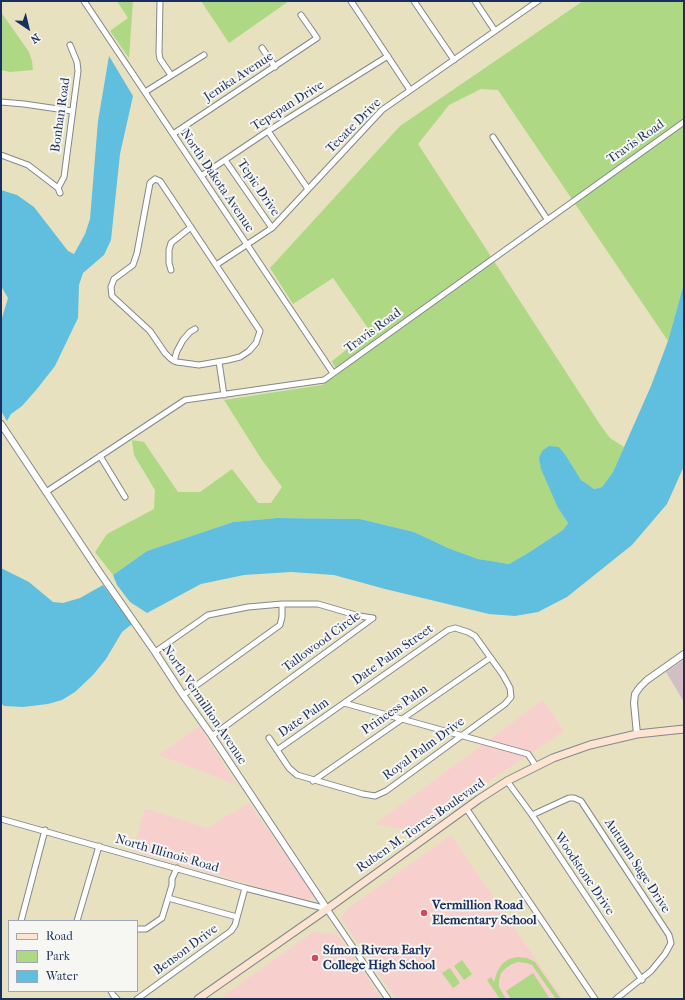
<!DOCTYPE html>
<html>
<head>
<meta charset="utf-8">
<style>
	body { margin:0 }
	#map { position:relative; width:685px; height:1000px; overflow:hidden; background:#e8e1bf; font-family:"IM FELL French Canon",serif }
	canvas { display:block }
	.frame { position:absolute; inset:0; border:2px solid #1b2f5e; pointer-events:none }
	.legend { position:absolute; left:8px; top:920px; width:130px; height:72px; box-sizing:border-box; background:#f6f6f2; border:1px solid #9ea6b7; margin:0; padding:5px 7px; list-style:none; font-size:12px; color:#1b2f5e }
	.legend li { display:flex; align-items:center; gap:8px; height:20px }
	.legend b { width:20px; border:1px solid #9ea6b7 }
	.north { position:absolute; left:8px; top:8px; width:40px; height:40px; -webkit-text-stroke:3px #f6f6f2; paint-order:stroke; rotate:145deg; font-size:11px; font-weight:700; line-height:16px; text-align:center; color:#1b2f5e }
	.north::after { content:''; display:block; margin:auto; width:14px; height:18px; background:#1b2f5e; clip-path:polygon(50% 0,100% 100%,50% 72%,0 100%) }
</style>
</head>
<body>
<div id="map">
<canvas width="685" height="1000"></canvas>
<div class="frame"></div>
<ul class="legend">
<li><b style="height:5px;background:#fde4d1"></b>Road</li>
<li><b style="height:11px;background:#aed883"></b>Park</li>
<li><b style="height:11px;background:#60bfde"></b>Water</li>
</ul>
<div class="north">N</div>
</div>
<script>
const c = document.querySelector('canvas').getContext('2d');
c.lineJoin = 'round';
function paint(path, color) { c.fillStyle = color; c.fill(path, 'evenodd'); }
const toPath = rows => new Path2D(rows.map(r => 'M' + r).join(''));
function strokePath(path, color, width, dash) { c.strokeStyle = color; c.lineWidth = width; c.lineCap = dash ? 'butt' : 'round'; c.setLineDash(dash || []); c.stroke(path); }
function write(font, color, halo, rows, align = 'center') {
  c.font = font + ' "IM FELL French Canon",serif'; c.lineWidth = 4; c.setLineDash([]); c.textBaseline = 'middle'; c.strokeStyle = halo; c.fillStyle = color; for (const [text, x, y, turn = 0] of rows) {
    c.save(); c.translate(x, y); c.rotate((+turn || 0) * Math.PI / 180); c.textAlign = isNaN(turn) ? turn : align; if (halo) c.strokeText(text, 0, 0); c.fillText(text, 0, 0); c.restore();
  }
}
paint(toPath([
	[543,700,564,731,415,831,375,824],
	[199,726,237,785,159,755],
	[249,803,312,892,313,896,308,901,133,851,145,808,207,828],
	[451,835,563,999,396,999,341,918,347,909],
	[313,932,337,934,382,999,219,999]
]), '#f7d0cd');
paint(toPath([
	[684,660,684,702,666,672]
]), '#d2bec3');
paint(toPath([
	[117,1,133,1,129,58,110,31,128,18],
	[201,1,289,1,229,43],
	[583,1,684,1,684,283,668,341,498,90,481,89,449,105,418,144,601,426,610,438,624,447,613,472,602,487,594,489,588,486,581,480,575,472,558,508,568,523,563,530,528,553,509,564,478,559,448,548,414,532,360,519,277,518,233,522,147,551,113,575,95,552,107,534,154,509,155,490,134,455,132,440,144,442,178,492,200,492,232,469,258,503,271,503,282,487,262,460,224,400,322,385,338,374,332,361,370,331,333,278,293,304,270,268,400,126],
	[1,12,29,52,32,61,33,70,10,72,1,70],
	[518,957,527,958,535,962,561,999,556,999,532,965,526,963,518,962,512,964,506,968,501,973,499,980,499,987,506,999,500,999,487,980,491,977,494,982,497,972,502,964,509,959],
	[462,960,472,974,464,980,454,966],
	[450,968,460,983,453,988,442,973],
	[533,973,550,999,511,999,506,991]
]), '#aed883');
paint(toPath([
	[109,56,133,96,120,154,111,240,104,255,83,273,79,285,78,318,55,366,37,389,22,406,11,414,7,421,1,411,1,321,8,298,1,286,1,190,17,195,34,207,68,251,74,254,85,234,90,219,98,121],
	[684,283,684,466,667,504,632,545,567,597,538,612,515,616,489,614,385,589,334,575,291,572,244,575,201,584,147,613,130,602,117,585,113,575,147,551,233,522,277,518,360,519,414,532,448,548,478,559,509,564,528,553,563,530,568,523,558,508,541,469,539,458,542,451,549,446,559,447,566,456,581,480,594,489,602,487,613,472,651,386,668,341],
	[1,568,29,582,53,602,63,603,80,598,103,585,132,624,122,632,106,659,93,675,75,692,62,700,48,704,23,707,4,706,1,703]
]), '#60bfde');
const minor = toPath([
	[84,1,333,373],
	[160,1,159,53,160,59,171,75],
	[351,1,410,90],
	[414,1,454,60],
	[475,1,495,31],
	[262,48,275,67],
	[145,92,204,55],
	[1,102,24,104,72,111],
	[268,131,308,189],
	[173,134,317,38,301,15],
	[493,137,547,219],
	[1,155,28,165,58,188],
	[225,160,272,228],
	[201,176,268,131,388,56],
	[155,179,160,181,260,331,256,343,249,351,240,357,228,360,199,365,177,362,171,359,165,353,150,331,112,296,111,287,114,279,133,265,137,253,150,183,155,179],
	[60,193,58,188,64,177,78,71,77,62,70,45],
	[216,265,272,228,382,110,538,1],
	[171,270,169,263,169,250,171,243,191,227],
	[174,361,177,351,183,340,190,332,195,329],
	[219,362,224,395],
	[100,456,125,497],
	[46,492,185,400,324,380,684,122],
	[155,652,208,615,248,607,282,604,318,604,359,616,373,618,212,736],
	[183,695,280,625,282,617,282,604],
	[344,703,528,754,536,766],
	[269,738,289,768,297,775,363,794,375,796,386,791,505,704,511,697,510,688,503,675,475,636,468,632,455,628,448,630,277,750],
	[313,781,490,658],
	[507,781,532,815,642,980],
	[466,808,595,999],
	[532,815,569,798,574,798,581,801,669,935,671,943,665,954,651,971,616,999],
	[1,819,245,888,327,909,388,999],
	[168,898,237,917],
	[21,921,45,830],
	[77,921,99,846],
	[137,929,146,929,162,918,172,885,172,879,177,868],
	[111,991,113,995,117,999],
	[137,999,231,931,235,925,245,888]
]);
const tertiary = toPath([
	[1,424,100,573,155,652,183,695,212,736,327,909],
	[637,734,634,703,635,694,640,687,647,680,684,654]
]);
const secondary = toPath([
	[198,999,327,909,479,799,507,781,553,758,590,745,637,734,684,729]
]);
strokePath(minor, '#82888e', 7);
strokePath(tertiary, '#82888e', 8);
strokePath(secondary, '#82888e', 9);
strokePath(minor, '#fff', 5);
strokePath(tertiary, '#fff', 6);
strokePath(secondary, '#fde4d1', 7);
for (const [x, y, r, color] of [
	[424,913,4,"#d1495b"],
	[315,958,4,"#d1495b"]
]) { const dot = new Path2D(); dot.arc(x, y, r, 0, 2 * Math.PI); c.fillStyle = color; c.fill(dot); strokePath(dot, '#f6f6f2', 1.5); }
write('13px', '#1b2f5e', '#f6f6f2', [
	["Jenika Avenue",239,77,-33],
	["Tepepan Drive",288,106,-32],
	["Bonhan Road",61,115,-82],
	["Tecate Drive",354,126,-45],
	["Travis Road",636,142,-35],
	["North Dakota Avenue",217,181,56],
	["Tepic Drive",258,188,56],
	["Travis Road",373,331,-36],
	["Tallowood Circle",322,642,-36],
	["Date Palm Street",393,655,-35],
	["North Vermillion Avenue",204,705,56],
	["Princess Palm",395,710,-35],
	["Date Palm",304,718,-35],
	["Royal Palm Drive",424,749,-36],
	["Ruben M. Torres Boulevard",421,826,-35],
	["North Illinois Road",167,854,16],
	["Autumn Sage Drive",637,866,57],
	["Woodstone Drive",584,874,56],
	["Benson Drive",186,950,-36]
]);
write('bold 13px', '#1b2f5e', '#f6f6f2', [
	["Vermillion Road",432,906],
	["Elementary School",432,921],
	["Símon Rivera Early",323,951],
	["College High School",323,966]
], 'left');
</script>
</body>
</html>
